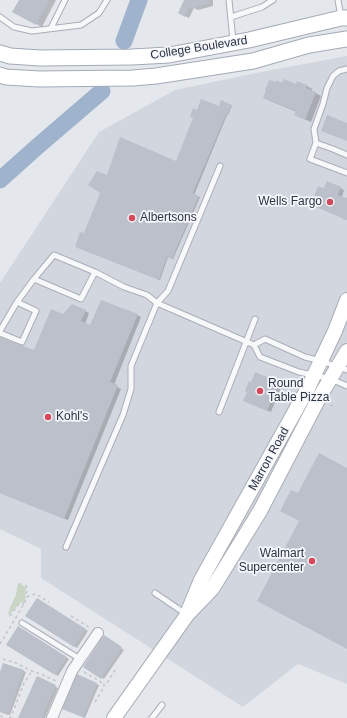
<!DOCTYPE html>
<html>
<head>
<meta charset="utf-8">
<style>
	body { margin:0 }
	canvas { display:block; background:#e4e7ec }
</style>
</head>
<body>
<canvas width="347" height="718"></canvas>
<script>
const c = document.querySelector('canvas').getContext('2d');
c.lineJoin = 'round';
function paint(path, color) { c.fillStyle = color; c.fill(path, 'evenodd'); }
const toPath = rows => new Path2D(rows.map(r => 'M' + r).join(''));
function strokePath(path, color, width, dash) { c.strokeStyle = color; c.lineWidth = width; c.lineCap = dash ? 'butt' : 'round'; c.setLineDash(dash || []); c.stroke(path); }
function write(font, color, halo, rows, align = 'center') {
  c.font = font + ' Arial,sans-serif'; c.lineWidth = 3.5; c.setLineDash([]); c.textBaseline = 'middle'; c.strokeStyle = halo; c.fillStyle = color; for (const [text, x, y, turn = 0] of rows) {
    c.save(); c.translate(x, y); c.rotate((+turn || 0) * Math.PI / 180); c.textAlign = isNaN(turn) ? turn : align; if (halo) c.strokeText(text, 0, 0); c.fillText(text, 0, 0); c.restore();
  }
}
paint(toPath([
	[347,56,347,684,298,664,243,707,41,578,41,549,0,529,0,283,99,132,175,90,261,72]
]), '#d2d6de');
paint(toPath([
	[18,583,21,583,22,585,26,587,25,594,26,597,24,603,22,602,19,604,9,615,8,614,11,605,16,595]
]), '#c9d6c5');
paint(toPath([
	[20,0,56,0,42,27,13,12],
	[185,0,213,0,213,6,198,10,194,8,189,18,183,15],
	[298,82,307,86,312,89,312,91,321,96,311,122,295,115,297,112,270,101,264,98,283,84,296,85],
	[221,102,232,106,228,115,227,115,194,195,200,197,173,259,168,257,160,280,76,246,84,235,108,176,176,163,197,111,220,107],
	[340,188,344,190,342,197,347,199,347,220,325,189],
	[85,311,89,313,85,324,91,327,137,315,141,317,114,385,121,389,68,520,0,493,0,338,35,352,64,315],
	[278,383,282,385,271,412,249,403],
	[37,599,88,631,77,648,27,616],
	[18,628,69,659,58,676,7,644],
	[104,637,124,650,104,679,84,666],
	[23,671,26,672,10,715,0,712,0,675],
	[37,678,58,688,45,718,19,718],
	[97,684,99,685,85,718,66,710]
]), '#0003');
strokePath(toPath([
	[124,41,139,0],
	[0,180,38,146,102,91]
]), '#9fb4cc', 17);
paint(toPath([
	[19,0,49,0,36,25,12,12],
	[184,0,209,0,210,3,194,8,194,9,189,7,185,17,178,13],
	[284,79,296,84,297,81,307,85,306,88,316,92,305,120,294,115,296,111,263,98,266,90,265,90,269,80,276,82,277,80,282,83],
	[201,99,219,106,221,100,232,105,227,115,226,115,193,193,199,196,172,259,167,257,159,280,75,247,80,232,84,233,100,193,88,185,97,171,107,175,120,137,176,161,193,118,190,117,193,108,197,110],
	[327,115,347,123,347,141,321,131],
	[327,181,341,187,338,195,347,198,347,220,342,219,342,218,316,207,316,206,311,204,318,186,324,188],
	[101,300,138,314,110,382,118,385,64,519,0,493,0,337,34,350,51,309,63,314,72,304,86,310,81,321,90,325],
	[255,372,279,382,267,411,243,401,247,392,245,391,249,381,251,382],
	[319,453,347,468,347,649,257,601,299,521,280,511,291,490,298,493],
	[37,598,86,629,74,647,25,616],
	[18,626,67,657,55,675,6,645],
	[104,635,122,647,101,679,83,667],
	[3,663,24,670,8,715,0,712,0,672],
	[77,674,97,683,83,717,62,709],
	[37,676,56,685,45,710,42,718,18,718]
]), '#bbc0ca');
const lane = toPath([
	[229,0,233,41],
	[338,0,341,17],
	[0,17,14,27,32,31,81,25,99,13,107,0],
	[231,17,262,7,273,0],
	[51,28,65,0],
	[347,69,339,71,333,76,327,88,323,104,314,129,316,143,310,159,347,173],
	[316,143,333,149,347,155],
	[34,279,81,299,95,272],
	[0,331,17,302,34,279,54,255,95,272,124,287,147,295,157,303,254,345],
	[0,333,22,342,36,311,17,302],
	[347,370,321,361,305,357,265,339,254,345,260,357,299,372,331,379,347,386],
	[219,412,255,319],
	[66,547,123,415,131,389,131,366,157,303,168,291,220,166],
	[155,593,186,614],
	[22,623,80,659],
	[152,718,162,705]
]);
const street = toPath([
	[52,718,72,671,98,633]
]);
const secondary = toPath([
	[189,609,201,580,259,476,308,388,335,331,347,300],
	[114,718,187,615,212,589,260,511,320,396,347,351]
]);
const primary = toPath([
	[0,53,10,56,40,58,132,57,169,55,249,40,341,18,347,18],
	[0,75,6,77,39,79,133,78,156,76,253,61,309,45,347,39]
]);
strokePath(lane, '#a9aeb7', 7);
strokePath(street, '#a9aeb7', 12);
strokePath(secondary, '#a9aeb7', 16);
strokePath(primary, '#a3abb8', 17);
strokePath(toPath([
	[330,405,336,407],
	[26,585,27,588,26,595,27,597],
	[10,616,18,605,21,603,24,604],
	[71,616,90,628],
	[0,644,24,604,27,597,31,595,36,594,49,602],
	[3,659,16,663,32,671,41,674,56,681],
	[84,672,104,684],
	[95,702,104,687,104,684,107,683,117,667],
	[0,716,6,718],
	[9,718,11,717,24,683,32,671]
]), '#c2c5cb', 1.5, [3, 3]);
strokePath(lane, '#f7f8fa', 5);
strokePath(street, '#f7f8fa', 10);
strokePath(secondary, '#fff', 14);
strokePath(primary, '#fff', 15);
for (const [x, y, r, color] of [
	[330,202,4,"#d1495b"],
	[132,218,4,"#d1495b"],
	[260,391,4,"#d1495b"],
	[48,417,4,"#d1495b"],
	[312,561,4,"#d1495b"]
]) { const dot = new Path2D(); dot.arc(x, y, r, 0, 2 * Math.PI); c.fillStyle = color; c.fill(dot); strokePath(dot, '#f4f6f9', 1.5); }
write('12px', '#2b3445', '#f4f6f9', [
	["College Boulevard",199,48,-9],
	["Marron Road",269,459,-61]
]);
write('12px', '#2b3445', '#f4f6f9', [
	["Wells Fargo",322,202,"right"],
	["Albertsons",140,218],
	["Round",268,384],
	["Table Pizza",268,398],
	["Kohl's",56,417],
	["Walmart",304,554,"right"],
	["Supercenter",304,568,"right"]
], 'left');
</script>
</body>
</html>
